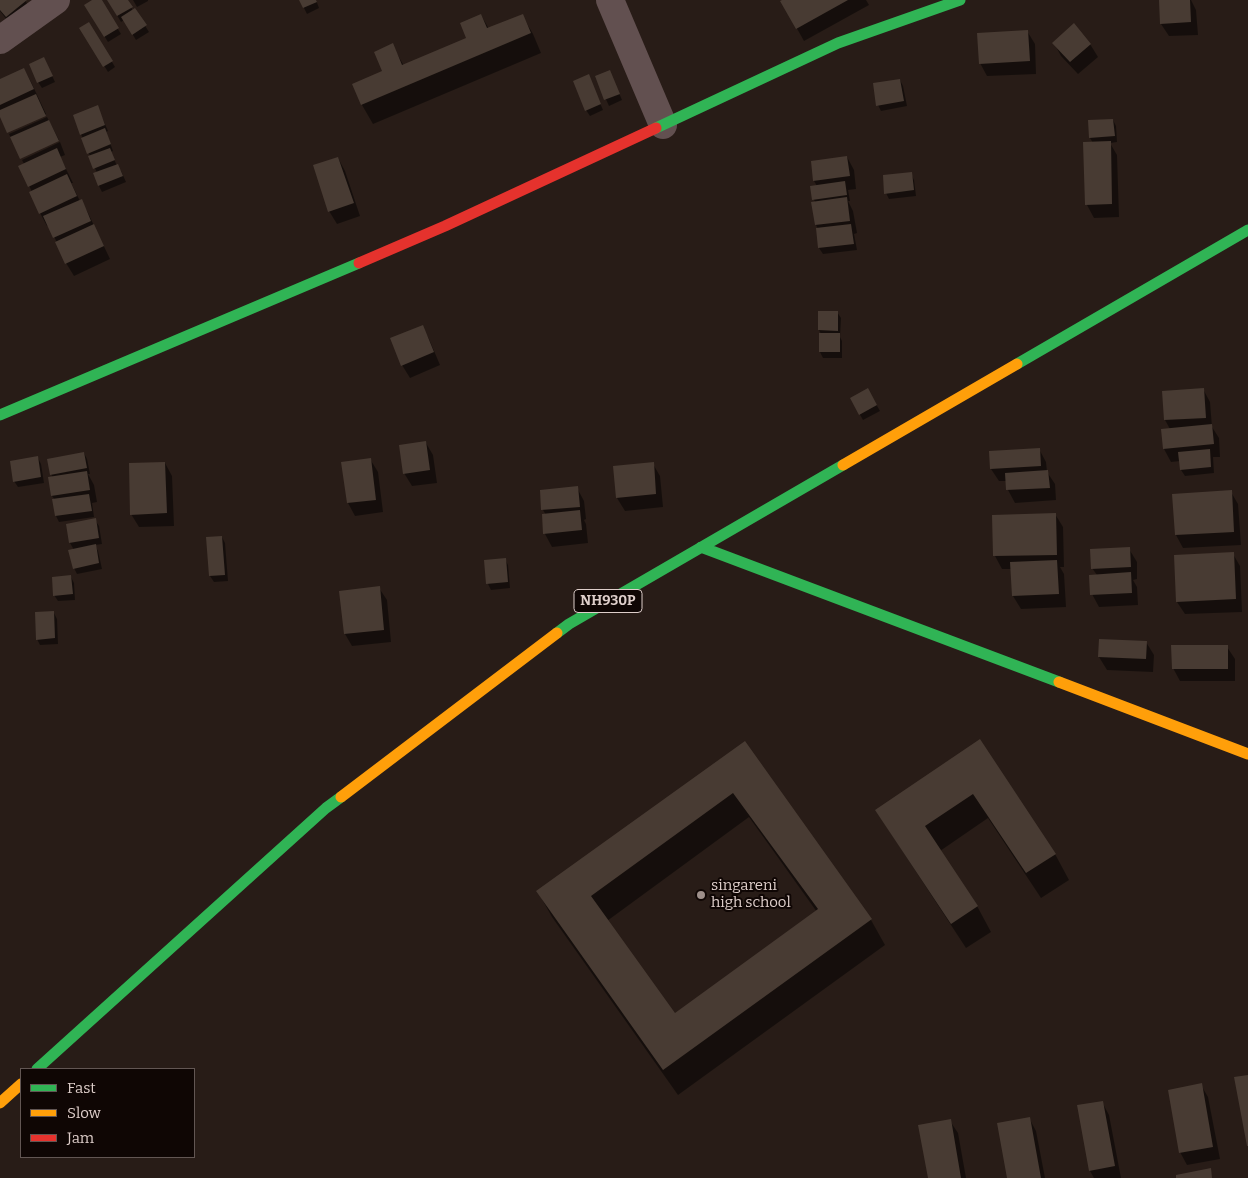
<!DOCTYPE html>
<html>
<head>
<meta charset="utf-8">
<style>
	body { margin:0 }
	#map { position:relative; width:1248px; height:1178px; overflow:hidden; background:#281c17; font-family:Bitter,serif }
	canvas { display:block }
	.legend { position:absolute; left:20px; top:1068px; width:175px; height:90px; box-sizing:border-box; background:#0f0604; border:1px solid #625653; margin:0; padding:6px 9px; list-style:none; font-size:15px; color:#dececa }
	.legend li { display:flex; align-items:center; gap:10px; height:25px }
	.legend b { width:25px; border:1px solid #625653 }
</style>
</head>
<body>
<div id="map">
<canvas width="1248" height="1178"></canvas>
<ul class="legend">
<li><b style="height:6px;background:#30b455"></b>Fast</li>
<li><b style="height:6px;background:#ff9f0a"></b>Slow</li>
<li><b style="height:6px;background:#e5322d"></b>Jam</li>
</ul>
</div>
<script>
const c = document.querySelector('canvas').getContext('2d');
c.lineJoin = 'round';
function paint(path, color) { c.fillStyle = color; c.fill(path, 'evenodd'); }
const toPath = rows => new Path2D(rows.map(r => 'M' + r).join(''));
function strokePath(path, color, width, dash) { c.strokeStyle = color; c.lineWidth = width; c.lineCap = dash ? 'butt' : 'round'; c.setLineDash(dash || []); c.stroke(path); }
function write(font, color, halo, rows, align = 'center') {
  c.font = font + ' Bitter,serif'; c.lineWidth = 4; c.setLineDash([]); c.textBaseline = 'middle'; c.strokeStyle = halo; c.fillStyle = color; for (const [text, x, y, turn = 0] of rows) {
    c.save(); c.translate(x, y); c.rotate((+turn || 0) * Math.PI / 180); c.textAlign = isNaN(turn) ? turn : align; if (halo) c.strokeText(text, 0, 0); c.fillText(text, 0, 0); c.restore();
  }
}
paint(toPath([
	[0,0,25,0,33,14,14,29,0,11],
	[94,0,100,0,121,34,108,42,85,5],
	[108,0,127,0,133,11,135,10,149,32,136,40,124,20,121,22],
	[133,0,148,0,148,1,137,7],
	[300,0,316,0,319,8,307,14],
	[785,0,866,0,869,5,804,41,782,2],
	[1160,0,1191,0,1196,10,1198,35,1169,36,1161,24],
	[481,15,489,29,522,15,533,34,541,53,373,124,362,105,353,85,383,72,392,45,404,66,468,39],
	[89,24,115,67,108,72,81,28],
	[1027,31,1035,44,1036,74,987,76,980,63],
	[1054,43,1090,44,1098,57,1078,74,1061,56],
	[47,65,55,82,42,88,38,82],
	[24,69,31,82,46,114,8,132,0,114,0,80],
	[610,72,622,100,609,106,596,77],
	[900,80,903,86,907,106,881,111,878,105],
	[591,82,603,110,590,116,586,110],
	[100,113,108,131,106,132,113,151,111,152,117,166,121,171,126,182,102,192,99,186,95,174,97,173,81,134],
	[47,117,59,140,21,158,9,134],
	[1113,120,1116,126,1117,142,1110,143,1117,155,1119,217,1094,218,1087,205,1093,143,1090,138],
	[60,142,65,155,60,157,73,183,71,183,80,201,81,200,88,213,110,259,74,276,66,263,49,225,47,226,40,213,32,192,20,166,24,164,22,160],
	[847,157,854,170,856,189,848,190,850,201,848,201,853,211,857,233,854,234,857,250,823,254,819,248,817,229,818,229,816,225,813,203,816,203,814,200,817,186,814,181,812,162],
	[338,158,345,171,360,216,337,224,329,211],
	[911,174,914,180,916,196,889,199,886,193],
	[819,312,837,312,841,318,840,337,842,341,842,358,823,358,820,352,821,334,819,330],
	[422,326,429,339,440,365,410,378,402,365],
	[1203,389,1210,402,1212,427,1219,438,1220,457,1213,457,1214,473,1185,476,1181,470,1180,461,1171,462,1164,449,1170,429,1165,420,1163,392],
	[868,390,880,411,863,420,851,399],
	[426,443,433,455,437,483,412,486,404,473],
	[1039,449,1046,462,1047,472,1055,484,1056,500,1015,503,1008,490,1007,481,999,481,991,469],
	[84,453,87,459,90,474,88,474,94,485,97,502,92,503,94,517,59,522,56,516,55,500,52,496,53,478,51,474],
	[38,458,41,464,44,483,18,487,14,481],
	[370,459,378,472,383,512,355,516,348,503,343,463],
	[165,463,172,476,174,526,139,527,131,514],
	[653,464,660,476,663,507,625,511,617,498,615,467],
	[577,488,584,501,586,519,584,520,586,524,588,543,552,547,545,534,543,515,546,515,543,510,541,491],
	[1231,492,1238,504,1241,545,1183,548,1176,535,1174,495],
	[1055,514,1063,527,1064,567,1060,567,1064,574,1066,607,1021,609,1013,596,1012,569,1002,569,995,556],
	[95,520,99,526,102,544,95,545,98,551,102,569,77,574,74,568,74,550,70,543,67,525],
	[222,537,225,543,228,581,214,582,210,576],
	[1129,549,1137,562,1137,579,1133,580,1137,587,1138,605,1099,607,1092,594,1097,575,1092,568],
	[1233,554,1240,566,1242,612,1185,614,1177,602],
	[505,559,508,565,510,588,491,590,488,584],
	[71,577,74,583,75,600,58,601,54,595],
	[379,588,387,600,391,642,352,646,345,634],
	[54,613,57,619,58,644,40,645,37,639],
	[1146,642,1154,655,1153,672,1107,670,1099,657],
	[1227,647,1235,659,1235,681,1180,681,1173,668],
	[979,741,1055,854,1069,880,1041,898,988,818,940,851,977,906,991,932,966,948,892,835,877,810],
	[745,743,871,920,885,945,678,1095,552,917,538,892],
	[749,817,817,912,675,1015,607,921],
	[1201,1085,1208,1097,1220,1159,1187,1165,1180,1152],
	[1102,1102,1109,1115,1121,1178,1094,1178,1090,1171,1079,1106],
	[1029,1118,1036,1131,1045,1178,1008,1178],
	[950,1121,958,1133,966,1178,929,1178]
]), '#0007');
paint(toPath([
	[0,0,27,0,6,17,0,10],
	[92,0,102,0,119,28,104,37,84,5],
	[107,0,128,0,133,7,117,16],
	[299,0,316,0,317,2,303,8],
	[782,0,848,0,796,29,780,1],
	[1159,0,1190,0,1191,22,1160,24],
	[135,8,147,25,132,35,121,17],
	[481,14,487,28,523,14,531,33,361,105,352,84,382,71,374,52,393,43,402,65,466,38,460,23],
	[89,22,113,61,103,67,79,28],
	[1074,23,1091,44,1070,62,1052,43],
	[1028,30,1030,61,979,64,977,33],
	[44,57,53,76,37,83,29,64],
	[24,68,34,89,0,105,0,79],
	[610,70,620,94,604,100,595,76],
	[589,74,601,104,585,111,573,81],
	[900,79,904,101,876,106,873,83],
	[36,94,46,116,7,133,0,117,0,110],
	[98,105,105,125,80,135,73,115],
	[1113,119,1115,136,1089,138,1088,120],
	[49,120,59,141,20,159,10,137],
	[105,128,111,144,87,154,81,138],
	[1111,141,1112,204,1085,205,1083,142],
	[57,148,66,169,28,187,18,166],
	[110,148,115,160,93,169,88,156],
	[847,156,850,176,813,181,811,161],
	[338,157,354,203,328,212,313,165],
	[118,164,123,176,98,186,93,173],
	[912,172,914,190,884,194,883,175],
	[67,174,77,196,39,214,29,192],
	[845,181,847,195,812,200,810,186],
	[847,197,850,221,815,225,811,202],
	[82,199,91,221,53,238,43,216],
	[94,224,104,246,65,264,55,242],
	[851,224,854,244,818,248,816,228],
	[818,311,838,311,838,331,818,330],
	[423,325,434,352,401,366,390,338],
	[819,333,840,333,840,352,819,352],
	[868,388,877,405,859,415,850,398],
	[1204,388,1206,418,1164,420,1162,391],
	[1212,424,1214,444,1163,449,1161,429],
	[426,441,430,470,403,474,399,445],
	[1040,448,1041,466,990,469,989,451],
	[1210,449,1211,467,1180,470,1178,452],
	[84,452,87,468,50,475,47,459],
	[38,456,41,477,13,482,10,461],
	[371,458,376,500,347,503,341,462],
	[165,462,167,513,130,515,129,463],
	[654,462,656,494,616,498,613,466],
	[1048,470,1050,488,1006,490,1005,473],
	[87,471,90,490,51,496,48,477],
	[578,486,580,507,541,510,540,490],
	[1232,490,1234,532,1175,535,1172,494],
	[89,494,92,511,55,516,52,499],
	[580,510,582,530,543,534,542,514],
	[1056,513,1057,555,993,556,992,515],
	[96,518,99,538,69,543,66,524],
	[222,536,225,575,209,576,206,537],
	[96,544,99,563,73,569,68,550],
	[1130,547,1131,567,1091,569,1090,549],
	[1234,552,1236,599,1176,602,1174,555],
	[506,558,508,582,486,584,484,560],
	[1057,560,1059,594,1012,596,1010,562],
	[1131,572,1132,593,1090,595,1089,575],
	[71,575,73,594,53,596,52,577],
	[380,586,384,630,344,634,339,591],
	[54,611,55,638,36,640,35,612],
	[1099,639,1147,641,1146,659,1098,657],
	[1171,645,1228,645,1228,669,1172,669],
	[980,739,1056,854,1026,873,973,794,925,826,978,906,951,924,875,810],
	[745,741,872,919,663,1070,536,891],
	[733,793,818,909,675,1013,591,896],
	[1248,1075,1248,1146,1247,1146,1234,1077],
	[1202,1083,1213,1147,1179,1153,1168,1090],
	[1103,1101,1115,1166,1089,1171,1077,1105],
	[1030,1117,1041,1178,1007,1178,997,1123],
	[951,1119,961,1178,928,1178,918,1125],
	[1211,1168,1212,1178,1176,1178,1176,1175]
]), '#483b33');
strokePath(toPath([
	[610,0,663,125],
	[0,40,56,0]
]), '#625050', 28);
strokePath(toPath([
	[656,128,838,43,960,0],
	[1017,364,1248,230],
	[0,415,359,263],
	[701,547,1059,682],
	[557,633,569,624,843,465],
	[37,1069,326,808,341,797]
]), '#30b455', 11);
strokePath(toPath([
	[843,465,1017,364],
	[1059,682,1248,754],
	[341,797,557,633],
	[0,1103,21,1084]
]), '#ff9f0a', 11);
strokePath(toPath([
	[359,263,445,226,656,128]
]), '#e5322d', 11);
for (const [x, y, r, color] of [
	[701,895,5,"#9e908b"]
]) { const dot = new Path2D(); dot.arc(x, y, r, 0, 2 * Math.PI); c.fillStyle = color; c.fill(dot); strokePath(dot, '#0f0604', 2); }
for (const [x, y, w] of [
	[608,601,68]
]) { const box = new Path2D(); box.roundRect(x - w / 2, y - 11.5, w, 23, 4); c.fillStyle = '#0f0604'; c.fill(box); strokePath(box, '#dececa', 1); }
write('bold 14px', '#dececa', null, [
	["NH930P",608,601]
]);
write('15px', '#dececa', '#0f0604', [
	["singareni",711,886],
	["high school",711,903]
], 'left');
</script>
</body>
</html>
